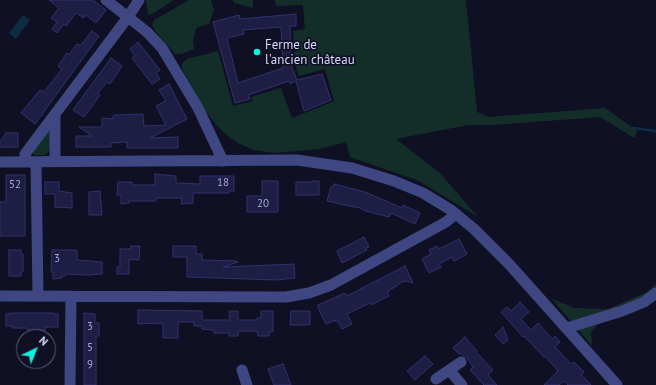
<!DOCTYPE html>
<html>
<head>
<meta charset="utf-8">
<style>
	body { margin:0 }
	#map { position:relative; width:656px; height:385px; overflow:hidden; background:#101024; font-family:"PT Sans",sans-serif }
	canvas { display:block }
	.north { position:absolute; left:16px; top:329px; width:40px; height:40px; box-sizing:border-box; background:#101024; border:1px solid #5f607b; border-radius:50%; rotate:43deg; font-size:11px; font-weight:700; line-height:16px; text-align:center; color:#d6d8fd }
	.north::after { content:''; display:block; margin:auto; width:14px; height:18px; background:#0df1e1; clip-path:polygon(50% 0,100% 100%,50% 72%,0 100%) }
</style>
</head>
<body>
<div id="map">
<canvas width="656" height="385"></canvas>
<div class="north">N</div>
</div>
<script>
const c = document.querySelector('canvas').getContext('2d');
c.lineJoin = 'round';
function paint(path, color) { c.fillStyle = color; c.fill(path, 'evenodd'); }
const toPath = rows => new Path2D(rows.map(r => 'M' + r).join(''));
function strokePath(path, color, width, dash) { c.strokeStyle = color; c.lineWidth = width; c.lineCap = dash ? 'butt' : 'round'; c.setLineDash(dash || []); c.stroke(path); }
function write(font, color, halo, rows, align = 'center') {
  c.font = font + ' "PT Sans",sans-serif'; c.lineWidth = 3.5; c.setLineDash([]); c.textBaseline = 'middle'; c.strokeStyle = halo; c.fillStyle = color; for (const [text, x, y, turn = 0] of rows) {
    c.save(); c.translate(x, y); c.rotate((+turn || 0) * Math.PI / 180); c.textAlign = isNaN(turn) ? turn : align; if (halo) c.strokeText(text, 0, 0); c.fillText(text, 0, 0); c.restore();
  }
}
paint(toPath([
	[146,0,174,0,152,14,148,15],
	[189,0,211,0,214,10,209,24,196,28,193,41,194,49,181,54,175,54,156,32,152,25,154,20],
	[233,0,253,0,253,8,234,3],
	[275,0,466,0,477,112,489,117,605,108,637,131,634,138,600,117,492,125,468,125,396,139,440,173,478,217,419,181,350,157,346,142,319,149,274,153,254,150,240,144,230,138,219,128,205,111,182,69,182,63,187,59,218,51,233,106,253,101,251,97,281,88,292,118,334,101,325,69,299,76,295,64,293,31,305,29,303,5,276,6],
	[50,128,51,143,49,151,45,155,34,155,32,152],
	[656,284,656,298,633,313,600,322,591,332,592,346,551,298,574,308,608,309,647,292]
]), '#132e29');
paint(toPath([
	[23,15,30,20,16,39,9,33]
]), '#0f2c45');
strokePath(toPath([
	[633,128,656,131]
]), '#0f2c45', 2.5);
const building = toPath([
	[49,0,93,0,106,10,96,23,86,15,84,18,76,13,66,26,64,24,57,33,52,29,57,22,51,18,59,8,49,0],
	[296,14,296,26,290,26,291,65,297,80,322,74,331,100,304,111,296,81,290,84,289,81,248,95,250,99,235,103,213,22,239,15,240,19,296,14],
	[281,27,283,68,238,83,227,38,244,34,243,30,281,27],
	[92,31,99,36,35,124,21,113,40,90,44,92,62,69,58,66,67,53,69,55,76,45,78,44,81,45,92,31],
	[138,42,160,70,156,73,160,79,152,84,132,58,135,56,130,49,138,42],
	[111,58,122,66,110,84,107,82,98,93,100,95,84,117,73,110,111,58],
	[169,84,187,119,150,138,178,137,178,148,127,148,127,142,111,143,111,147,76,147,76,136,92,136,79,127,102,127,102,118,112,119,114,115,143,114,144,126,166,125,156,106,166,101,159,90,169,84],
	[6,133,18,133,18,147,0,147,0,142,6,133],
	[155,174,176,176,176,183,200,184,200,176,234,176,234,191,229,191,229,193,193,193,193,203,181,204,182,198,156,198,156,201,128,201,129,203,121,204,121,195,117,195,118,182,132,182,132,185,155,185,155,174],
	[6,175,25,175,25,236,0,236,0,202,6,202,6,175],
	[262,181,278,181,278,212,247,212,247,196,262,196,262,181],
	[312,181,319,181,319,195,296,195,296,182,312,182,312,181],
	[45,182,59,182,59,191,72,193,72,208,55,207,55,194,45,194,45,182],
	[334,184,365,192,402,208,403,205,420,213,415,224,391,213,389,217,366,211,358,207,358,208,327,201,331,187,333,187,334,184],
	[100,191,102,215,89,215,89,192,100,191],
	[364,237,369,247,366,248,367,250,342,263,337,251,364,237],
	[459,239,467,254,454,261,452,257,439,264,441,267,429,273,422,259,431,254,429,250,437,246,439,249,459,239],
	[131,246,140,246,139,260,129,259,129,274,117,274,117,267,120,267,120,249,131,249,131,246],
	[173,246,196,246,196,254,202,254,202,260,237,261,238,262,223,267,294,264,295,278,276,280,187,277,187,257,173,257,173,246],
	[9,250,21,250,21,254,23,254,23,272,21,272,21,276,9,276,9,250],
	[52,250,77,250,77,260,102,262,102,274,89,275,65,274,65,276,62,276,62,278,53,279,53,272,51,272,52,250],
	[405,266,413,283,406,281,402,282,387,292,389,296,371,305,370,303,347,314,352,324,342,329,338,321,336,322,335,320,326,324,318,308,318,305,345,293,347,296,405,266],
	[520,302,529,312,521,319,531,330,538,323,552,339,555,336,560,342,555,347,571,364,574,362,584,372,581,374,591,385,568,385,564,381,559,385,544,385,558,371,545,356,544,357,524,336,523,337,501,312,507,307,511,311,520,302],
	[138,310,202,311,202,320,230,320,229,311,238,311,238,320,257,320,257,318,261,318,261,311,273,311,273,332,269,331,269,336,258,336,257,331,238,331,238,336,229,336,229,333,214,333,214,330,202,329,202,326,194,326,194,322,178,322,178,338,163,338,163,323,138,324,138,310],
	[291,311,310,311,310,325,290,325,291,311],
	[10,313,54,313,54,314,58,314,58,327,45,327,45,330,27,330,27,328,12,328,13,326,6,326,6,314,10,314,10,313],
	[84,313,95,314,95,323,99,323,99,336,96,336,96,385,84,385,84,313],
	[503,327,508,340,503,344,495,335,503,327],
	[465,337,477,351,476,352,493,370,488,375,497,385,484,385,470,370,473,367,467,358,460,353,459,354,453,348,465,337],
	[425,356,433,364,415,380,407,371,425,356],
	[283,364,291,385,274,385,268,369,283,364]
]);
paint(building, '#1e1d44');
strokePath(building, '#32316f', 1);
strokePath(toPath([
	[106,0,147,32,162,48,198,108,223,161],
	[55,161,55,115],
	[0,162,297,160,352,168,394,181,423,193,451,210,474,229,509,264,617,385],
	[25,162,25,154,128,17,139,0],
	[36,162,38,296],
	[0,296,286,297,309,293,331,285,446,222,456,214],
	[567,328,622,311,644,302,656,293],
	[242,370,247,385],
	[450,371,462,385],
	[436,379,461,362],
	[70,385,71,296]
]), '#3e4781', 11);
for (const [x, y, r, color] of [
	[257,52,4,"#0df1e1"]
]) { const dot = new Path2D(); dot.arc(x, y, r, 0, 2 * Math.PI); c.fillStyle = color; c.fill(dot); strokePath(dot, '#101024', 1.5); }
write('11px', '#a8a9cf', null, [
	["18",223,183],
	["52",15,185],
	["20",263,204],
	["3",57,259],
	["3",90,327],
	["5",90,348],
	["9",90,365]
]);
write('13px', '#d6d8fd', '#101024', [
	["Ferme de",265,45],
	["l'ancien château",265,60]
], 'left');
</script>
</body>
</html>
